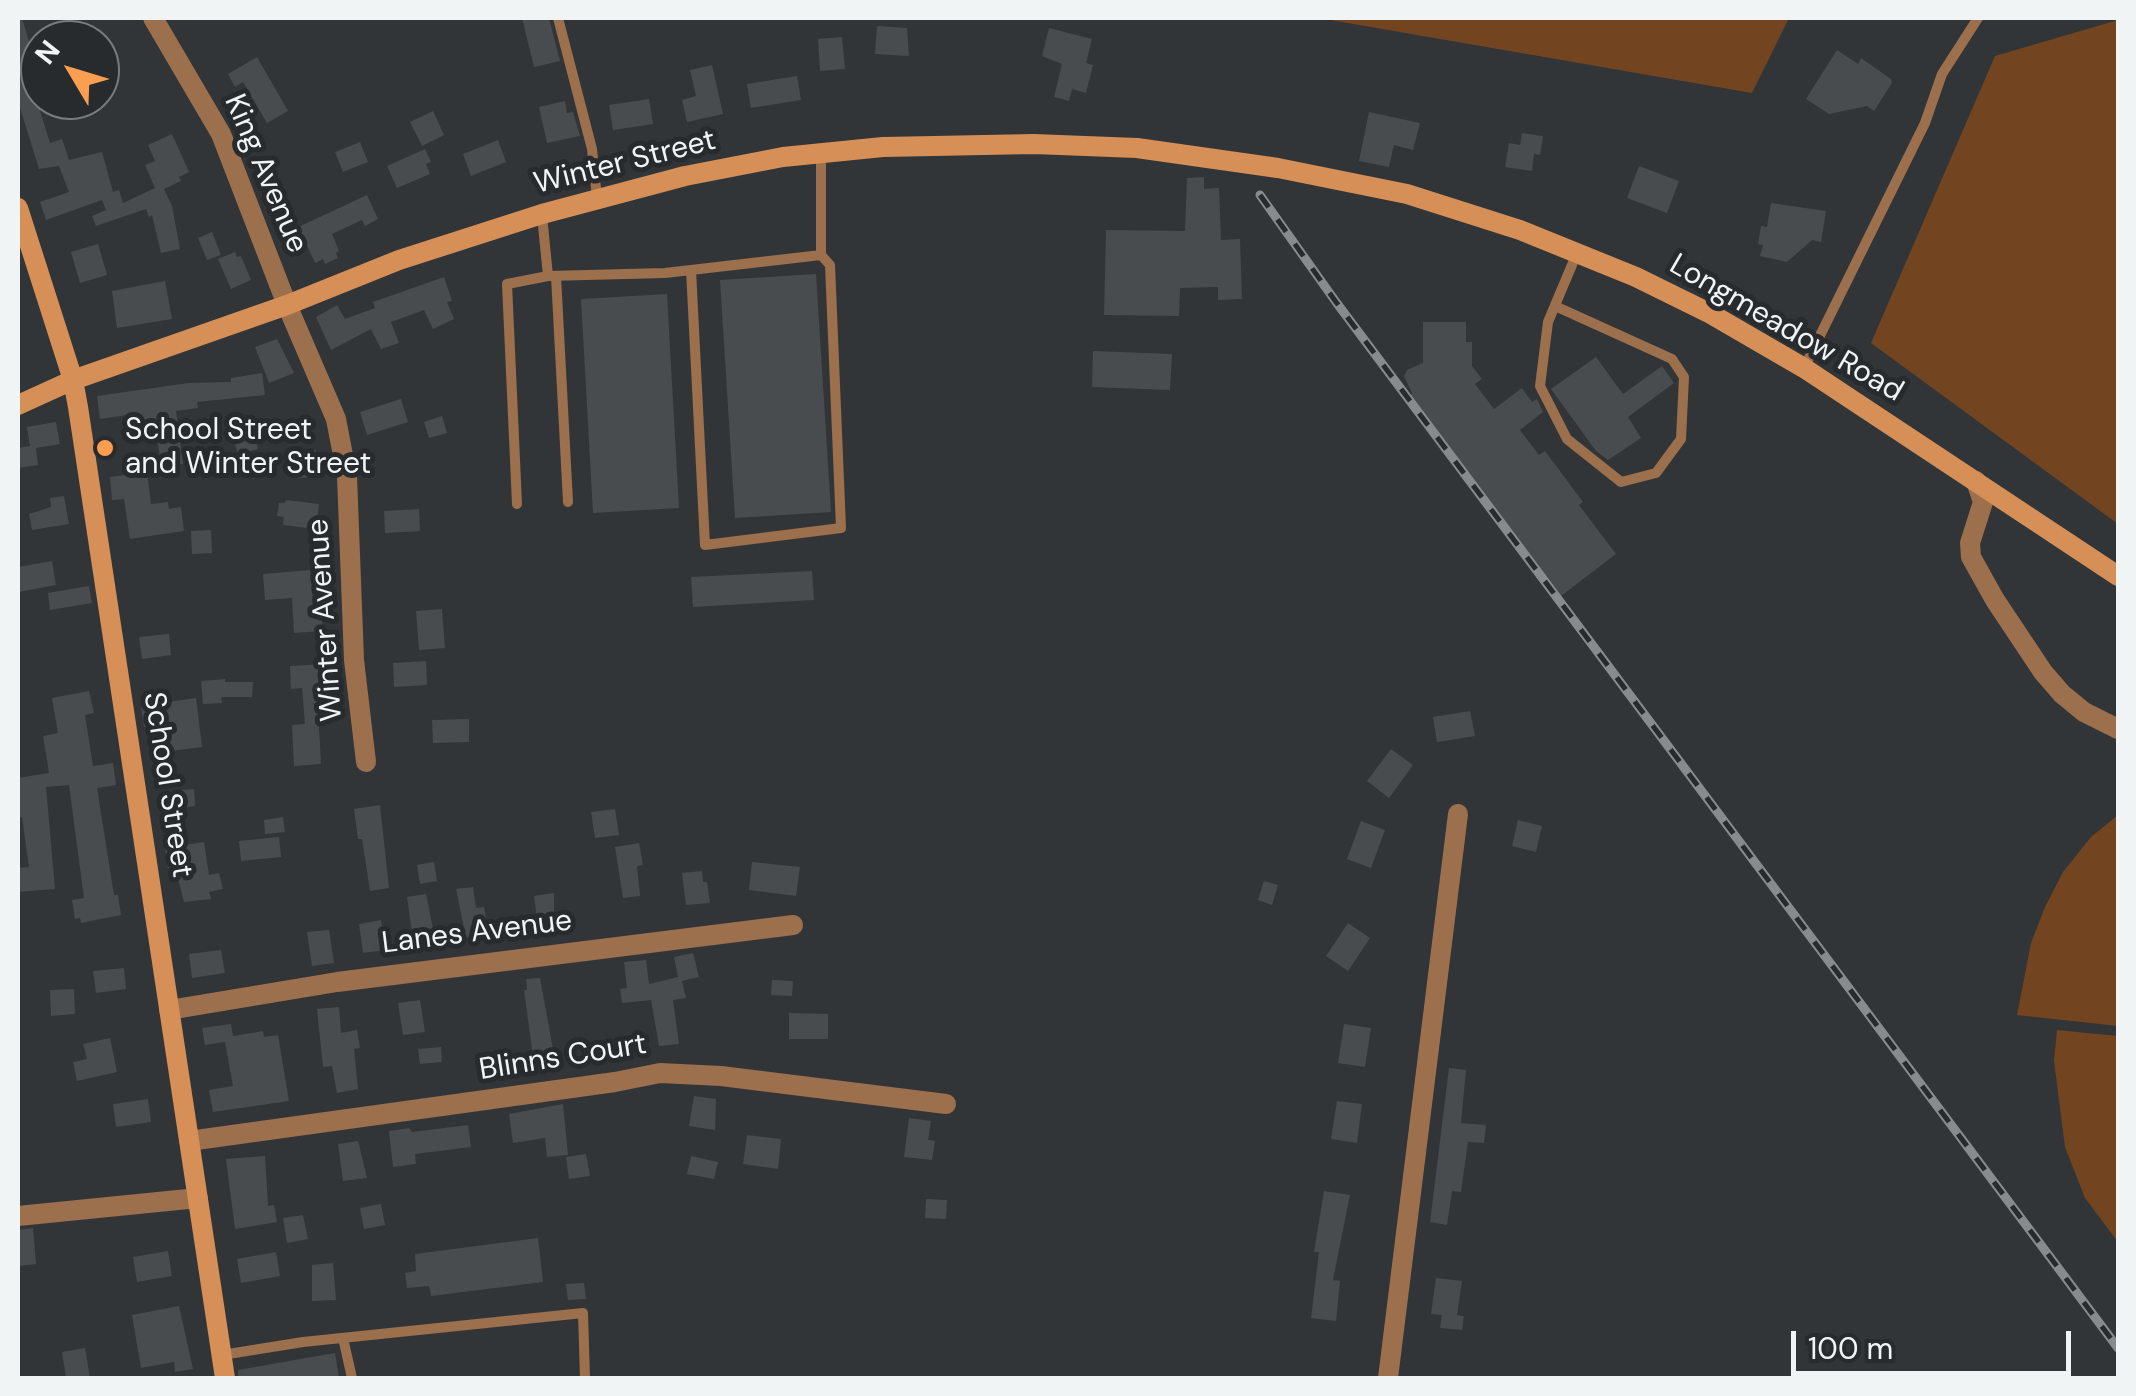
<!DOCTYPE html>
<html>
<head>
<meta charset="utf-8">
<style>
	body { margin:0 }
	#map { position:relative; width:2136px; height:1396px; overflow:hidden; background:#313538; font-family:"DM Sans",sans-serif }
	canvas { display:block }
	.frame { position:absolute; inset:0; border:20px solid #f1f4f5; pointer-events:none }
	.north { position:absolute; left:20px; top:20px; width:100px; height:100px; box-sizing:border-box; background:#272b2e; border:2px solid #787b7e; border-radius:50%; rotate:308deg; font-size:28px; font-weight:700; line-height:40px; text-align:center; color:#f1f4f5 }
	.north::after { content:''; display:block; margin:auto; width:35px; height:45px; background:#fb9e51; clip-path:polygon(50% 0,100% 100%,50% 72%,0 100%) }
	.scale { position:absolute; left:1791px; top:1331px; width:280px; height:45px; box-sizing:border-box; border:5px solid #f1f4f5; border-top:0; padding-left:12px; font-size:30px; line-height:35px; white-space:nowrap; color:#f1f4f5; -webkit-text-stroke:8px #272b2e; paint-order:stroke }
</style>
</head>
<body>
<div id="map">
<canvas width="2136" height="1396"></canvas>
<div class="frame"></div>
<div class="north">N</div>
<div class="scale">100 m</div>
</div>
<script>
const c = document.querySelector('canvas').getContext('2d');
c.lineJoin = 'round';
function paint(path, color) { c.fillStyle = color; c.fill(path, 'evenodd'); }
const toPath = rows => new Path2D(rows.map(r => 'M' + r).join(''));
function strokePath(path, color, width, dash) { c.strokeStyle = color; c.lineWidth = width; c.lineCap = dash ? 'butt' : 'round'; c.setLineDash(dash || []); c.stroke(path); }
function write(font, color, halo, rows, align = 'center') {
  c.font = font + ' "DM Sans",sans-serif'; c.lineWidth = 10; c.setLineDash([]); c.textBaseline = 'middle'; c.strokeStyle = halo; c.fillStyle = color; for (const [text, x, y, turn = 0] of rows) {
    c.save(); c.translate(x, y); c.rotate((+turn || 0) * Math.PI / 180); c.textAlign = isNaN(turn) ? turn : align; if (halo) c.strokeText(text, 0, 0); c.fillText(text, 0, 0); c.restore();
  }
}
paint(toPath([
	[1319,18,1789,18,1752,93],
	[2118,20,2118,524,1871,343,1995,56],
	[2118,815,2118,1026,2017,1015,2031,943,2045,907,2063,872,2091,837],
	[2057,1030,2118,1036,2118,1242,2085,1198,2065,1147,2054,1061]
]), '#724520');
paint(toPath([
	[18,18,22,18,40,79,40,97,36,98,50,143,62,139,69,160,102,152,113,192,119,190,123,203,155,188,145,165,155,161,148,145,172,134,189,172,179,177,181,181,164,189,172,206,180,249,161,253,152,215,149,217,146,209,96,226,92,216,106,210,102,200,46,220,40,202,69,192,59,166,39,169,18,101],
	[522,18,549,18,560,61,534,67],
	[877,26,907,28,909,56,875,54],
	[1049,28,1092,39,1086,63,1093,65,1086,93,1072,89,1069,101,1054,97,1062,64,1042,56],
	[842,37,845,69,820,71,818,39],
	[1837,50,1858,64,1861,58,1891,79,1892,83,1874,111,1867,106,1829,114,1806,99],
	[257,57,288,111,267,123,243,82,235,87,228,74],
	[712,65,723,114,687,122,682,100,696,96,690,70],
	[797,76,801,100,751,108,747,84],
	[649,99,653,124,613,130,609,105],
	[565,101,567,113,573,112,580,136,547,143,539,107],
	[433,111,444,135,422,146,410,122],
	[1369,112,1420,123,1413,150,1394,145,1389,167,1359,161],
	[1522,133,1543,136,1540,155,1534,154,1532,171,1505,167,1509,143,1520,145],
	[498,140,506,162,471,176,463,154],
	[360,142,368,162,343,172,335,152],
	[425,149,431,162,426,164,430,174,397,188,387,166],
	[1639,166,1679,181,1667,213,1627,198],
	[1204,177,1204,189,1219,188,1221,240,1240,239,1242,299,1218,300,1218,287,1180,288,1179,316,1104,315,1106,230,1185,231,1187,178],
	[367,195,378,219,365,226,362,220,332,234,339,251,336,253,338,258,325,264,323,259,315,263,305,241,301,243,294,229],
	[1771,203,1826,211,1821,242,1812,240,1787,262,1760,256,1763,245,1758,244,1761,226,1767,227],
	[212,232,221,255,207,260,198,238],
	[98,244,107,275,80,283,71,252],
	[235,252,237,257,241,256,251,280,231,289,218,259],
	[816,274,831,512,735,518,720,280],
	[444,277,452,301,447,302,454,319,433,329,424,310,391,322,399,343,381,349,371,329,331,350,316,317,337,305,345,319,375,308,373,302],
	[165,281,172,319,117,328,112,291],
	[667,294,679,508,593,513,581,299],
	[1423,322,1466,322,1466,342,1472,342,1472,366,1482,379,1475,384,1494,409,1522,388,1532,402,1537,399,1543,412,1520,430,1539,455,1545,451,1583,502,1579,505,1616,554,1561,596,1410,396,1412,393,1404,376,1407,370,1423,363],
	[277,339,294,373,269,383,255,347],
	[1093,351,1172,354,1170,390,1092,387],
	[1596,357,1623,394,1662,366,1674,383,1628,417,1641,438,1608,460,1596,451,1551,389],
	[262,373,265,395,197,402,198,408,176,411,183,464,161,467,156,428,129,432,127,415,100,419,97,396,189,383,231,382,231,378],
	[401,399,408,422,367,435,360,412],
	[442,416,447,433,429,438,424,422],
	[56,422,60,444,36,448,38,465,18,468,18,448,30,446,27,427],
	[251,425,258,449,238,454,231,430],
	[316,450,317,477,295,478,294,451],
	[147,472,151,504,168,502,169,509,181,507,184,531,130,539,124,499,112,500,110,477],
	[64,496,69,524,32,530,29,514,51,507,50,498],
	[286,500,319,504,316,529,283,525,284,517,277,516,279,503,285,503],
	[419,509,420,531,385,533,384,511],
	[211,530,212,553,192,554,191,531],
	[52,561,56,585,18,592,18,567],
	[310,570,314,612,321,611,323,631,294,633,292,598,265,600,263,574],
	[812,571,814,600,693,607,691,577],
	[89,586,92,603,50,610,48,593],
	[442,609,445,648,419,650,416,611],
	[169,634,171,655,142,659,139,637],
	[426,661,427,685,394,687,393,663],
	[326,664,328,687,320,687,321,710,318,710,321,764,294,766,292,725,305,724,302,688,291,689,290,666],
	[225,679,225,682,253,682,252,697,221,697,222,703,203,704,201,681],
	[89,691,94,713,85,715,93,766,113,763,116,785,97,788,114,895,118,895,121,915,81,923,80,918,75,919,72,900,84,898,69,785,46,787,55,889,18,892,18,868,29,867,22,817,18,818,18,778,49,773,43,736,58,733,52,698],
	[196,698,202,747,163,752,159,725,144,727,141,706],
	[1470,711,1475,736,1437,742,1433,717],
	[469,719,469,742,433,743,432,720],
	[1391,749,1413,765,1389,798,1367,781],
	[194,789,195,806,169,809,167,791],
	[380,805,389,888,370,891,362,839,358,839,354,809],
	[615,809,619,835,595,838,591,812],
	[283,817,285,832,265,834,264,820],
	[1518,820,1542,826,1536,852,1512,846],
	[1361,821,1385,830,1371,868,1347,859],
	[279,837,281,857,241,861,239,841],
	[204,842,209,875,219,873,223,889,209,892,211,899,184,902,175,867,168,868,165,848],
	[639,843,643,865,637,866,640,896,623,898,615,847],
	[434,862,437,881,420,884,417,865],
	[752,862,800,867,796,896,749,890],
	[702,871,703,882,707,882,710,903,686,905,682,873],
	[1264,881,1278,885,1272,905,1258,900],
	[473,887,476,908,484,907,488,934,466,938,456,889],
	[554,893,554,932,539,934,534,896],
	[426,894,436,943,414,946,407,897],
	[381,920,385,950,363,953,359,924],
	[1348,923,1370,938,1348,971,1326,956],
	[329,930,334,963,312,966,307,932],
	[221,950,225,973,192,978,189,954],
	[693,953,699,977,682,981,686,998,673,1000,679,1044,659,1046,651,1000,622,1003,620,989,627,988,624,962,646,960,649,984,678,977,674,957],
	[124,968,126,989,96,993,93,971],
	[540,978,555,1060,534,1064,524,990,527,990,526,979],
	[772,980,793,981,792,996,771,995],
	[74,989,75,1014,51,1016,50,990],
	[420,1000,425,1032,403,1035,398,1003],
	[339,1007,341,1033,357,1030,360,1048,354,1049,358,1089,337,1093,332,1066,323,1067,317,1009],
	[789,1013,828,1014,828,1039,789,1039],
	[231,1024,233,1036,263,1031,264,1037,278,1035,289,1101,213,1112,209,1090,233,1086,225,1042,205,1045,202,1028],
	[1344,1024,1371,1028,1365,1067,1338,1063],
	[110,1038,117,1072,77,1081,73,1062,87,1059,83,1044],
	[441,1047,442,1062,420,1064,418,1049],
	[1449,1068,1466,1070,1461,1123,1486,1125,1484,1143,1468,1142,1461,1192,1452,1191,1447,1225,1430,1222],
	[694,1096,716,1099,715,1130,689,1126],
	[148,1099,151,1122,116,1127,113,1104],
	[1337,1101,1362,1104,1357,1143,1331,1139],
	[563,1104,568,1155,547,1157,545,1138,513,1143,509,1114],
	[909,1118,931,1121,928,1140,935,1141,932,1160,904,1157],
	[468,1125,471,1147,415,1154,416,1164,393,1167,389,1131,409,1128,412,1132],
	[747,1135,781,1139,778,1169,743,1164],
	[358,1141,367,1178,343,1181,338,1144],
	[586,1154,590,1176,569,1179,566,1157],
	[265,1156,268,1206,274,1205,277,1222,235,1229,226,1159],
	[691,1156,718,1162,714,1179,687,1174],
	[1324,1191,1350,1195,1333,1280,1340,1281,1336,1321,1311,1318,1319,1252,1314,1252],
	[926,1199,947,1200,946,1219,925,1218],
	[381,1204,385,1225,364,1229,360,1208],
	[303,1215,308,1239,287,1243,283,1218],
	[33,1228,36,1264,18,1266,18,1230],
	[538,1238,543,1282,431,1296,429,1286,407,1288,405,1273,416,1271,415,1254],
	[168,1251,172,1276,137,1282,133,1257],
	[276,1252,280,1276,241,1283,237,1259],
	[333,1263,336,1300,312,1301,312,1265],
	[1436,1278,1462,1281,1457,1315,1464,1316,1462,1330,1440,1328,1442,1315,1431,1314],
	[584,1283,586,1299,568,1300,566,1284],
	[179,1306,193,1369,175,1372,174,1362,141,1368,132,1315],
	[85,1348,90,1378,66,1378,62,1352],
	[335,1353,339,1378,238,1378,238,1370]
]), '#484c4f');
strokePath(toPath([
	[558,18,592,149,597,198],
	[542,215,548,276,665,273,821,255,821,152],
	[691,270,705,545,841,528,830,265,821,255],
	[556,276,568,502],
	[1555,306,1672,359,1684,377,1681,439,1656,473,1621,482,1567,439,1540,386,1548,322,1577,253],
	[1804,368,1925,123,1942,74,1978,18],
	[517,504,507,284,548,276],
	[343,1338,352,1378],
	[222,1355,303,1342,583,1313,585,1378]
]), '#9c6f4d', 10);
strokePath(toPath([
	[153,18,221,134,287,305,336,419,347,476,354,660,366,762],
	[1976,481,1983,502,1970,543,1971,557,1995,600,2043,672,2062,694,2084,712,2118,729],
	[169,1010,337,982,793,925],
	[189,1141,615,1082,660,1073,721,1076,946,1104],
	[18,1216,198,1198],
	[1388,1378,1458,814]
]), '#9c6f4d', 20);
strokePath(toPath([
	[18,208,73,380,78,407,225,1378],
	[18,405,73,380,287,305,399,260,542,214,685,176,783,157,883,147,1034,144,1137,148,1278,168,1407,194,1520,230,1636,277,1711,314,1804,368,2118,576]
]), '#d58f57', 20);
const rail = toPath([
	[1260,195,1336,302,2118,1348]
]);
strokePath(rail, '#888b8e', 9);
strokePath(rail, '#272b2e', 5, [15]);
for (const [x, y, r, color] of [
	[105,448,10,"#fb9e51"]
]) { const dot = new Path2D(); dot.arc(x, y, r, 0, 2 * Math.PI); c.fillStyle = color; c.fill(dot); strokePath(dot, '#272b2e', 4); }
write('30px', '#f1f4f5', '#272b2e', [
	["Winter Street",625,163,-14],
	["King Avenue",265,174,67],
	["Longmeadow Road",1786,329,30],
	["Winter Avenue",326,620,-94],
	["School Street",167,785,81],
	["Lanes Avenue",477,933,-7],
	["Blinns Court",563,1058,-9]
]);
write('30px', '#f1f4f5', '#272b2e', [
	["School Street",125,431],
	["and Winter Street",125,465]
], 'left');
</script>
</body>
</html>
